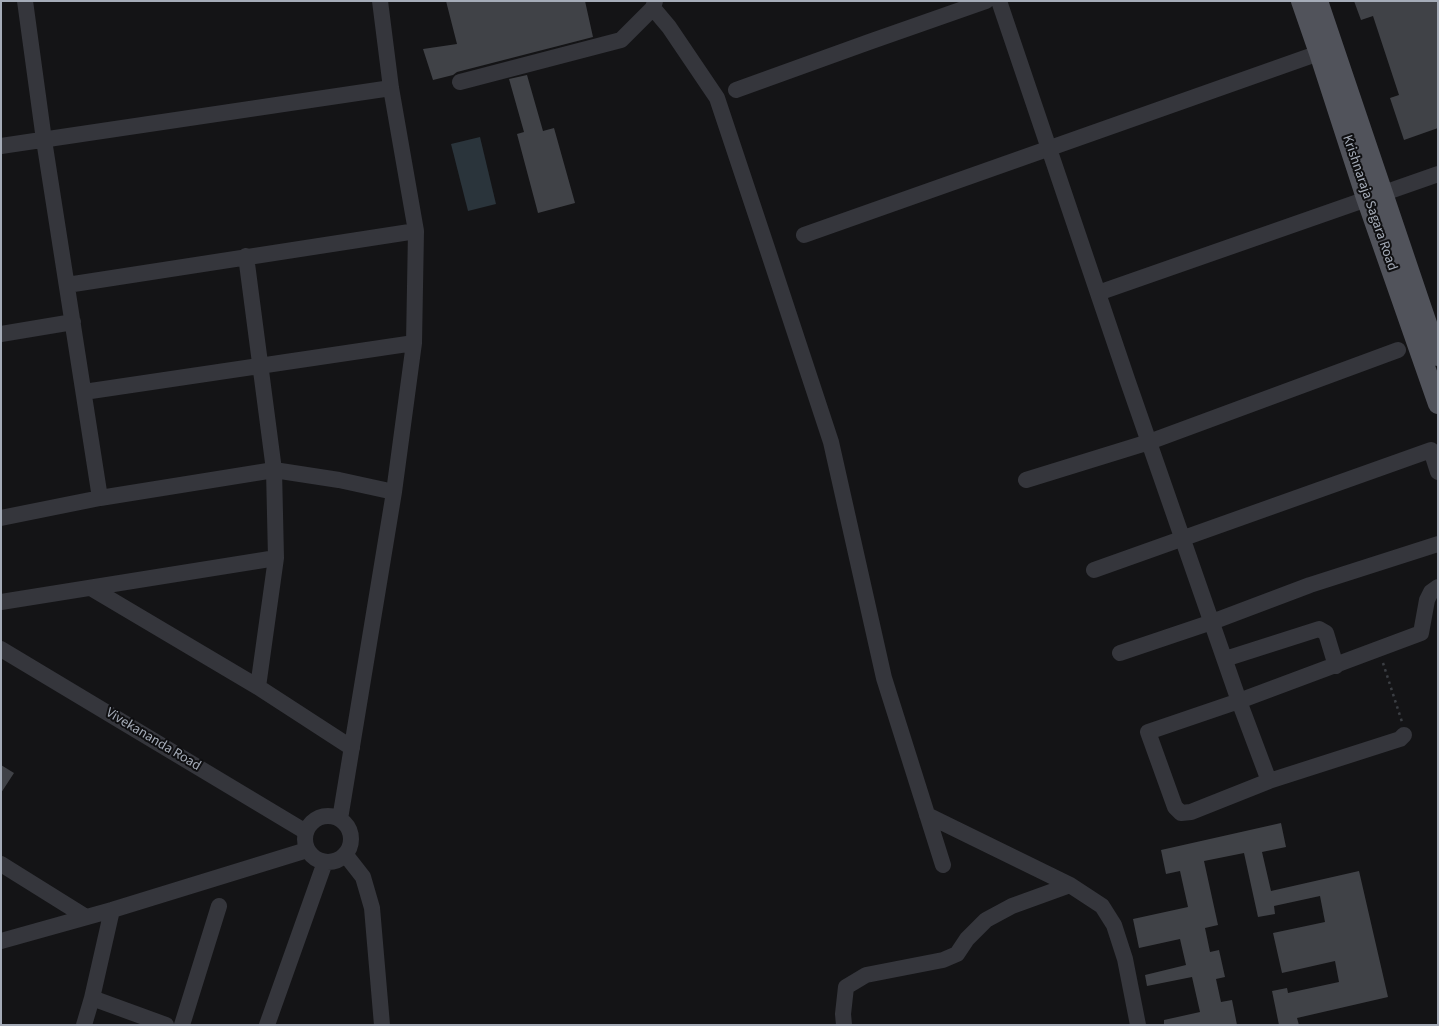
<!DOCTYPE html>
<html>
<head>
<meta charset="utf-8">
<style>
	body { margin:0 }
	#map { position:relative; width:1439px; height:1026px; overflow:hidden; background:#141416; font-family:"Source Sans 3",sans-serif }
	canvas { display:block }
	.frame { position:absolute; inset:0; border:2px solid #a5acb8; pointer-events:none }
</style>
</head>
<body>
<div id="map">
<canvas width="1439" height="1026"></canvas>
<div class="frame"></div>
</div>
<script>
const c = document.querySelector('canvas').getContext('2d');
c.lineJoin = 'round';
function paint(path, color) { c.fillStyle = color; c.fill(path, 'evenodd'); }
const toPath = rows => new Path2D(rows.map(r => 'M' + r).join(''));
function strokePath(path, color, width, dash) { c.strokeStyle = color; c.lineWidth = width; c.lineCap = dash ? 'butt' : 'round'; c.setLineDash(dash || []); c.stroke(path); }
function write(font, color, halo, rows, align = 'center') {
  c.font = font + ' "Source Sans 3",sans-serif'; c.lineWidth = 4; c.setLineDash([]); c.textBaseline = 'middle'; c.strokeStyle = halo; c.fillStyle = color; for (const [text, x, y, turn = 0] of rows) {
    c.save(); c.translate(x, y); c.rotate((+turn || 0) * Math.PI / 180); c.textAlign = isNaN(turn) ? turn : align; if (halo) c.strokeText(text, 0, 0); c.fillText(text, 0, 0); c.restore();
  }
}
paint(toPath([
	[480,137,496,204,468,211,451,144]
]), '#2a343b');
paint(toPath([
	[446,1,585,1,593,37,457,72,453,75,433,80,423,49,457,44],
	[1354,1,1438,1,1438,128,1404,140,1390,98,1399,95,1373,16,1361,20],
	[527,75,543,131,554,128,575,203,538,213,517,134,524,132,509,79],
	[1,765,14,773,1,793],
	[1281,823,1286,847,1262,852,1271,891,1359,871,1388,997,1297,1018,1299,1025,1279,1025,1272,991,1287,988,1288,993,1339,982,1335,961,1282,973,1273,933,1325,922,1320,896,1274,906,1275,914,1258,917,1244,853,1204,861,1218,925,1205,928,1210,952,1219,950,1225,977,1216,979,1221,1002,1232,1000,1237,1025,1164,1025,1164,1020,1200,1012,1192,977,1147,986,1145,975,1186,965,1180,939,1139,948,1133,919,1188,907,1180,871,1166,874,1161,850]
]), '#404247');
strokePath(toPath([
	[1383,663,1402,722]
]), '#3b3e43', 2.5, [2.5, 4]);
strokePath(toPath([
	[25,1,44,140,100,498],
	[655,1,653,8,669,27,717,98,768,251,831,442,884,678,943,865],
	[999,1,1127,379,1239,701,1269,781],
	[460,82,621,40,653,8],
	[736,90,869,42,986,1],
	[1,146,391,88],
	[804,235,1319,53],
	[246,256,274,470,276,558,258,687],
	[67,285,416,231],
	[1098,293,1438,174],
	[1,334,73,322],
	[84,392,414,343],
	[1026,480,1149,442,1398,350],
	[1,518,100,498,274,470,339,480,394,492],
	[1094,570,1431,450,1438,472],
	[91,588,258,687,352,748],
	[1,602,276,558],
	[1,649,306,832],
	[1120,653,1212,622,1310,585,1438,544],
	[1225,659,1319,629,1326,633,1336,666],
	[1404,735,1400,739,1269,781,1191,812,1181,813,1175,807,1148,732,1239,701,1421,633,1427,600,1431,592,1438,587],
	[927,815,1070,885,1102,906,1114,925,1125,959,1138,1025],
	'305 839a23 23 0 1 1 46 0a23 23 0 1 1-46 0Z',
	[340,819,394,492,414,343,416,231,391,88,380,1],
	[345,854,363,877,372,908,382,1025],
	[1,864,86,917],
	[1,941,112,910,307,850],
	[92,998,166,1025],
	[84,1025,92,998,112,910],
	[182,1025,219,906],
	[267,1025,325,862],
	[844,1025,843,1014,846,987,866,975,943,960,957,954,967,939,986,920,1012,906,1070,885]
]), '#35363c', 16);
strokePath(toPath([
	[1301,1,1319,53,1366,198,1438,404],
	[1318,1,1438,356]
]), '#51535b', 20);
write('14px', '#a5acb8', '#0f0f11', [
	["Krishnaraja Sagara Road",1369,203,71],
	["Vivekananda Road",153,740,31]
]);
</script>
</body>
</html>
